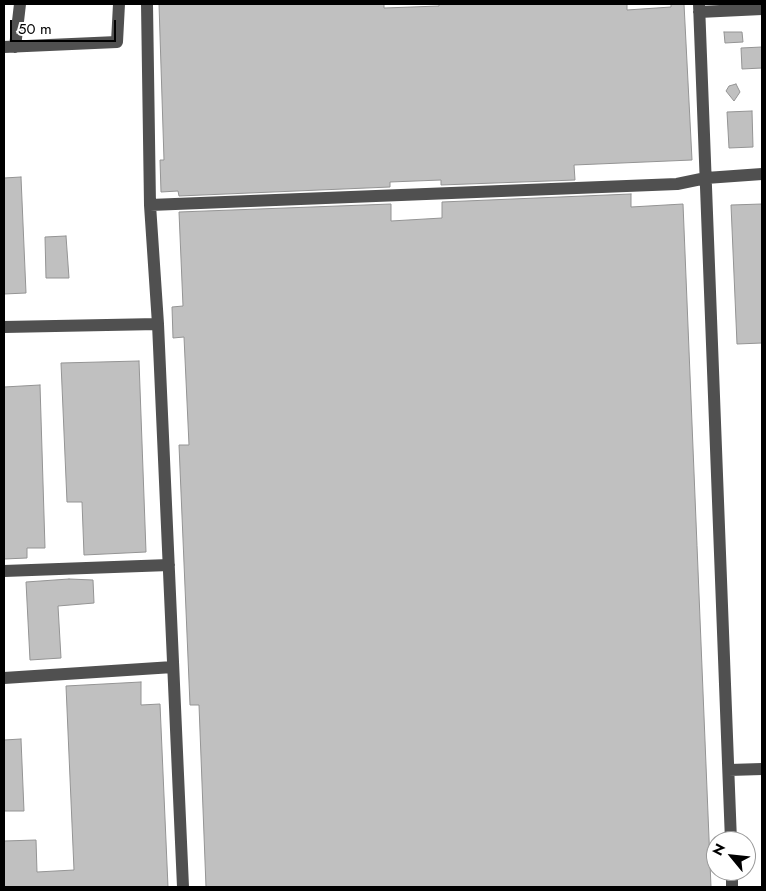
<!DOCTYPE html>
<html>
<head>
<meta charset="utf-8">
<style>
	body { margin:0 }
	#map { position:relative; width:766px; height:891px; overflow:hidden; background:#fff; font-family:Jost,sans-serif }
	canvas { display:block }
	.frame { position:absolute; inset:0; border:5px solid #000; pointer-events:none }
	.north { position:absolute; left:706px; top:831px; width:50px; height:50px; box-sizing:border-box; background:#fff; border:1px solid #999; border-radius:50%; rotate:298deg; font-size:14px; font-weight:700; line-height:20px; text-align:center; color:#000 }
	.north::after { content:''; display:block; margin:auto; width:18px; height:22px; background:#000; clip-path:polygon(50% 0,100% 100%,50% 72%,0 100%) }
	.scale { position:absolute; left:10px; top:20px; width:106px; height:22px; box-sizing:border-box; border:2px solid #000; border-top:0; padding-left:6px; font-size:15px; line-height:18px; white-space:nowrap; color:#000; -webkit-text-stroke:4px #fff; paint-order:stroke }
</style>
</head>
<body>
<div id="map">
<canvas width="766" height="891"></canvas>
<div class="frame"></div>
<div class="north">N</div>
<div class="scale">50 m</div>
</div>
<script>
const c = document.querySelector('canvas').getContext('2d');
c.lineJoin = 'round';
function paint(path, color) { c.fillStyle = color; c.fill(path, 'evenodd'); }
const toPath = rows => new Path2D(rows.map(r => 'M' + r).join(''));
function strokePath(path, color, width, dash) { c.strokeStyle = color; c.lineWidth = width; c.lineCap = dash ? 'butt' : 'round'; c.setLineDash(dash || []); c.stroke(path); }
const building = toPath([
	[159,4,384,4,384,8,439,6,439,4,627,4,627,10,671,7,671,4,684,4,692,160,574,165,575,180,441,185,441,180,390,182,390,187,179,196,178,191,161,192,160,160,164,160,159,4],
	[724,32,742,32,743,42,725,43,724,32],
	[762,47,762,68,742,69,741,48,762,47],
	[736,84,740,92,734,101,726,91,729,86,736,84],
	[752,111,753,147,729,148,727,112,752,111],
	[21,177,26,293,4,294,4,178,21,177],
	[631,194,631,207,683,204,711,887,206,887,199,705,190,705,179,445,189,445,184,337,173,338,172,307,183,306,179,212,391,204,391,221,442,218,442,202,631,194],
	[762,204,762,343,737,344,731,205,762,204],
	[66,236,69,278,46,278,45,237,66,236],
	[139,361,146,552,84,555,82,502,67,502,61,363,139,361],
	[40,385,45,548,27,548,27,558,4,559,4,387,40,385],
	[69,579,93,580,94,603,58,606,61,658,30,660,26,582,69,579],
	[141,682,141,705,160,704,168,887,4,887,4,841,36,840,37,872,74,870,66,686,141,682],
	[21,739,24,811,4,811,4,740,21,739]
]);
paint(building, '#c0c0c0');
strokePath(building, '#949494', 1);
strokePath(toPath([
	[147,4,150,205,158,324,183,887],
	[699,4,731,841],
	[699,12,762,9],
	[4,47,117,42,119,4],
	[15,47,20,4],
	[150,205,677,184,706,178,762,174],
	[4,327,158,324],
	[4,571,169,565],
	[4,678,173,667],
	[729,770,762,769],
	[732,871,732,887]
]), '#505050', 12);
</script>
</body>
</html>
